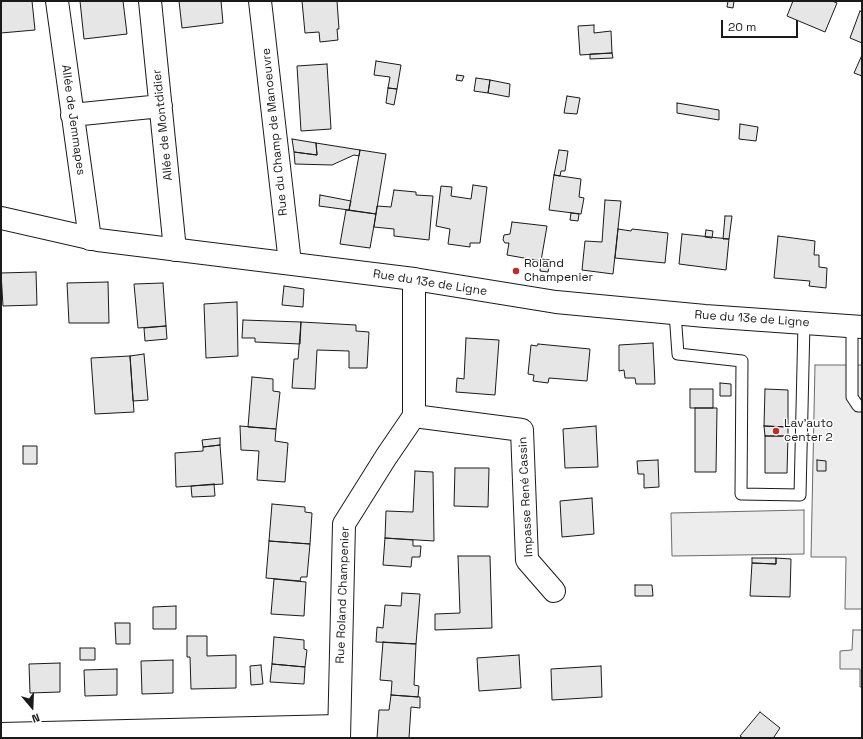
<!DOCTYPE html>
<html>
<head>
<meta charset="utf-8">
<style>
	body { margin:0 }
	#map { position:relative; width:863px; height:739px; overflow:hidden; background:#fff; font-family:"Space Grotesk",sans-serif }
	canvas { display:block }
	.frame { position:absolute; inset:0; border:2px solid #1a1a1a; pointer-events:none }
	.north { position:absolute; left:12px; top:687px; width:40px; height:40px; -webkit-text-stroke:3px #fff; paint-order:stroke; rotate:161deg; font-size:11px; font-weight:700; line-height:16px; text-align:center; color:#1a1a1a }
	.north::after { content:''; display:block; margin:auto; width:14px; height:18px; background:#1a1a1a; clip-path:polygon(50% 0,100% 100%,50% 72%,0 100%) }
	.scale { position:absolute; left:721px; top:20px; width:77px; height:18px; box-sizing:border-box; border:2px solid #1a1a1a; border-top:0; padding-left:5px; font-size:12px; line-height:14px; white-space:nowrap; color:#1a1a1a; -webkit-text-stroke:3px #fff; paint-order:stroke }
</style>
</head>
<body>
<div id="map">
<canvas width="863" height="739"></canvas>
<div class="frame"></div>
<div class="north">N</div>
<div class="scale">20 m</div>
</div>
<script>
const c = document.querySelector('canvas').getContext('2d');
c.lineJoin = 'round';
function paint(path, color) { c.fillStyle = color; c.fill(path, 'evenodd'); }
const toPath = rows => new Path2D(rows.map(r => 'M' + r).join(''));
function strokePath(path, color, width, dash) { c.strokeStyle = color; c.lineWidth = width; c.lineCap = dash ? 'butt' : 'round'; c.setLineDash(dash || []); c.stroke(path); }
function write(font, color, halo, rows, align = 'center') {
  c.font = font + ' "Space Grotesk",sans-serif'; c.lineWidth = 3; c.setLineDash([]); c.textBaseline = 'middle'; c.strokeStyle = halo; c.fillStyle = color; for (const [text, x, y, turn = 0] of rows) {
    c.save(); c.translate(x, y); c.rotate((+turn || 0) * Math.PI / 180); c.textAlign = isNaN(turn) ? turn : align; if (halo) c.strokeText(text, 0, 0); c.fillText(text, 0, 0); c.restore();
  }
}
const parking = toPath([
	[815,365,862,365,862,609,845,609,846,557,811,557,815,365],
	[804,510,804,554,672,556,671,513,804,510],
	[853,630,862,630,862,687,860,687,860,669,840,669,840,651,852,650,853,630]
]);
paint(parking, '#ededed');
strokePath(parking, '#6a6a6a', 1);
const building = toPath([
	[1,1,32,1,35,30,1,33,1,1],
	[80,1,123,1,127,34,84,39,80,1],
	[179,1,221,1,223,23,182,28,179,1],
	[302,1,337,1,339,29,337,29,338,40,320,42,319,32,305,33,302,1],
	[728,1,734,1,733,8,727,7,728,1],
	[793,1,832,1,837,3,825,32,787,16,793,1],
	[860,11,862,12,862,43,850,38,860,11],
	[594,25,594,33,611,31,612,53,580,55,578,26,594,25],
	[612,53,613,58,590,59,590,54,612,53],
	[862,55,862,76,854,73,862,55],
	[376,61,401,65,397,89,388,88,390,77,374,75,376,61],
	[327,64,331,129,301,131,297,66,327,64],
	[457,75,464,76,462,81,456,80,457,75],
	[476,78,490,80,488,93,474,91,476,78],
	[490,80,510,84,509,97,488,93,490,80],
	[388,88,397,89,394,105,386,103,388,88],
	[567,96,580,98,577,114,564,113,567,96],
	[677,103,719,110,719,120,677,113,677,103],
	[740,124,758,127,756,141,739,139,740,124],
	[292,139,316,143,317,155,294,152,292,139],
	[316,143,360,150,359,156,354,155,332,165,295,164,294,152,317,155,316,143],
	[360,150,386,154,376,214,349,210,360,150],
	[559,150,568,151,565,171,561,171,560,176,554,175,559,150],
	[554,175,581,179,579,197,584,198,581,214,549,210,554,175],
	[473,185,487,187,480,243,470,243,470,247,448,244,450,229,436,226,441,186,452,187,451,196,471,199,473,185],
	[394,190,416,192,416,195,433,196,429,240,394,236,394,229,374,227,377,206,391,207,394,190],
	[320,195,351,201,349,210,319,206,320,195],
	[605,200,621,201,613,274,582,270,585,241,602,242,605,200],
	[346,210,376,214,370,248,340,244,346,210],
	[571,213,579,214,578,221,570,220,571,213],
	[725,216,732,216,729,239,723,239,725,216],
	[512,222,547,226,541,261,507,255,509,243,505,243,503,240,504,235,510,234,512,222],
	[618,229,631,231,632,229,668,233,665,263,615,258,618,229],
	[706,230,713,231,712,238,705,237,706,230],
	[682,234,729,239,726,270,679,264,682,234],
	[778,236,815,241,814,255,819,255,819,267,827,268,826,288,809,286,810,281,774,278,778,236],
	[541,259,550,260,548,272,540,271,541,259],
	[36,272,37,305,3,306,1,273,36,272],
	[108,282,109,323,69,323,67,283,108,282],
	[163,283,166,326,138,328,134,284,163,283],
	[284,286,304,289,303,307,282,305,284,286],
	[237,302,238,356,206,358,204,304,237,302],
	[243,320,301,322,300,344,255,342,255,338,242,338,243,320],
	[301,322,356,325,356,331,369,332,367,368,349,368,349,351,317,350,315,389,292,388,294,359,298,359,301,322],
	[166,326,167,339,145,341,144,328,166,326],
	[466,338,499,340,495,395,456,392,457,378,464,379,466,338],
	[653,343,655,384,636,384,635,378,625,378,624,370,619,371,619,345,653,343],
	[538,344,590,349,587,381,549,378,548,383,533,381,534,375,528,374,531,345,537,346,538,344],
	[144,354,148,400,133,401,130,356,144,354],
	[130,356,134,412,95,414,91,358,130,356],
	[252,377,273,379,273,391,280,392,276,429,248,427,252,377],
	[720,383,731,384,731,396,720,396,720,383],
	[690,389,713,389,713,408,690,408,690,389],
	[765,389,788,390,788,427,764,426,765,389],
	[695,408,717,408,716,472,695,472,695,408],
	[240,426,276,429,275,441,288,443,285,482,257,480,259,451,241,450,240,426],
	[596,426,598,467,565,468,563,429,596,426],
	[764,426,788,427,788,436,765,436,764,426],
	[765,436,788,436,787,473,765,473,765,436],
	[220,438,220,445,203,447,202,440,220,438],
	[220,445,223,484,176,487,175,453,203,451,203,447,220,445],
	[23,446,37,446,37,464,23,464,23,446],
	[658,460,659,487,644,488,644,474,638,474,637,461,658,460],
	[817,460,826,461,826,471,817,471,817,460],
	[455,468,489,468,488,507,454,506,455,468],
	[415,471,433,472,434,541,385,538,386,511,413,512,415,471],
	[214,484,215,496,192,497,191,486,214,484],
	[592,498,594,534,562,537,560,501,592,498],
	[272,504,305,507,305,512,312,513,310,544,269,541,272,504],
	[385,538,413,540,413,546,421,546,420,557,412,557,411,567,383,565,385,538],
	[269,541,310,544,307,577,301,577,300,581,266,578,269,541],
	[458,556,490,556,492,628,435,630,435,614,460,613,458,556],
	[752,558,776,558,776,564,752,563,752,558],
	[776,558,791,559,790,597,750,596,752,563,776,564,776,558],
	[274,579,306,582,304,616,271,614,274,579],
	[635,585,652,585,653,596,635,596,635,585],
	[402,593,420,594,416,644,376,642,377,627,383,628,385,605,401,606,402,593],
	[176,606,176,629,153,629,153,607,176,606],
	[115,623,130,623,130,644,116,644,115,623],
	[187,636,207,636,207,656,236,655,236,688,191,689,190,657,187,657,187,636],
	[274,637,304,640,304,649,307,650,305,667,272,664,274,637],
	[383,642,416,644,414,685,419,686,418,697,391,695,392,681,380,680,383,642],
	[80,648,95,648,95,660,80,660,80,648],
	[519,655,521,688,479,691,477,658,519,655],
	[173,660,173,693,142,694,141,661,173,660],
	[60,663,60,692,30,693,29,664,60,663],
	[272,664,305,667,304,684,270,682,272,664],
	[261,665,263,684,251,685,250,666,261,665],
	[601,666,602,697,552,700,551,669,601,666],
	[117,669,117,695,85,696,84,670,117,669],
	[391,695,420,697,420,708,411,707,409,738,377,738,379,710,389,710,391,695],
	[760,712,780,728,774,737,775,738,743,738,740,736,760,712]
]);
paint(building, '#e6e6e6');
strokePath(building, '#1a1a1a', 1);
const service = toPath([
	[675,313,678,354,742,361,741,494,800,495,804,323],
	[852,327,852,397,858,406,862,406]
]);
const minor = toPath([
	[57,1,90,239],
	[150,1,175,250],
	[260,1,290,263],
	[72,115,161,106],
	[414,416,522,430,527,560,554,591],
	[1,734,338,726],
	[339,738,344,524,386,457,414,416,414,279]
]);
const secondary = toPath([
	[1,218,98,240,414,279,556,302,705,316,862,327]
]);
strokePath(service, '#1a1a1a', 13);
strokePath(minor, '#1a1a1a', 24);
strokePath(secondary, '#1a1a1a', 24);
strokePath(service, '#fff', 11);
strokePath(minor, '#fff', 22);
strokePath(secondary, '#fff', 22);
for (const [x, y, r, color] of [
	[516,271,4,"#c62828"],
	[776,431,4,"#c62828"]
]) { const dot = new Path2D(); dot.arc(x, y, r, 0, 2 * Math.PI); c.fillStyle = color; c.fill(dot); strokePath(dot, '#fff', 1.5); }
write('12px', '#1a1a1a', '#fff', [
	["Allée de Jemmapes",73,120,82],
	["Allée de Montdidier",163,125,-96],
	["Rue du Champ de Manoeuvre",275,132,-96],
	["Rue du 13e de Ligne",430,283,9],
	["Rue du 13e de Ligne",752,319,4],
	["Impasse René Cassin",526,497,-93],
	["Rue Roland Champenier",343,595,-88]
]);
write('12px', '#1a1a1a', '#fff', [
	["Roland",524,264],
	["Champenier",524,278],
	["Lav'auto",784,424],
	["center 2",784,438]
], 'left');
</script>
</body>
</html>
